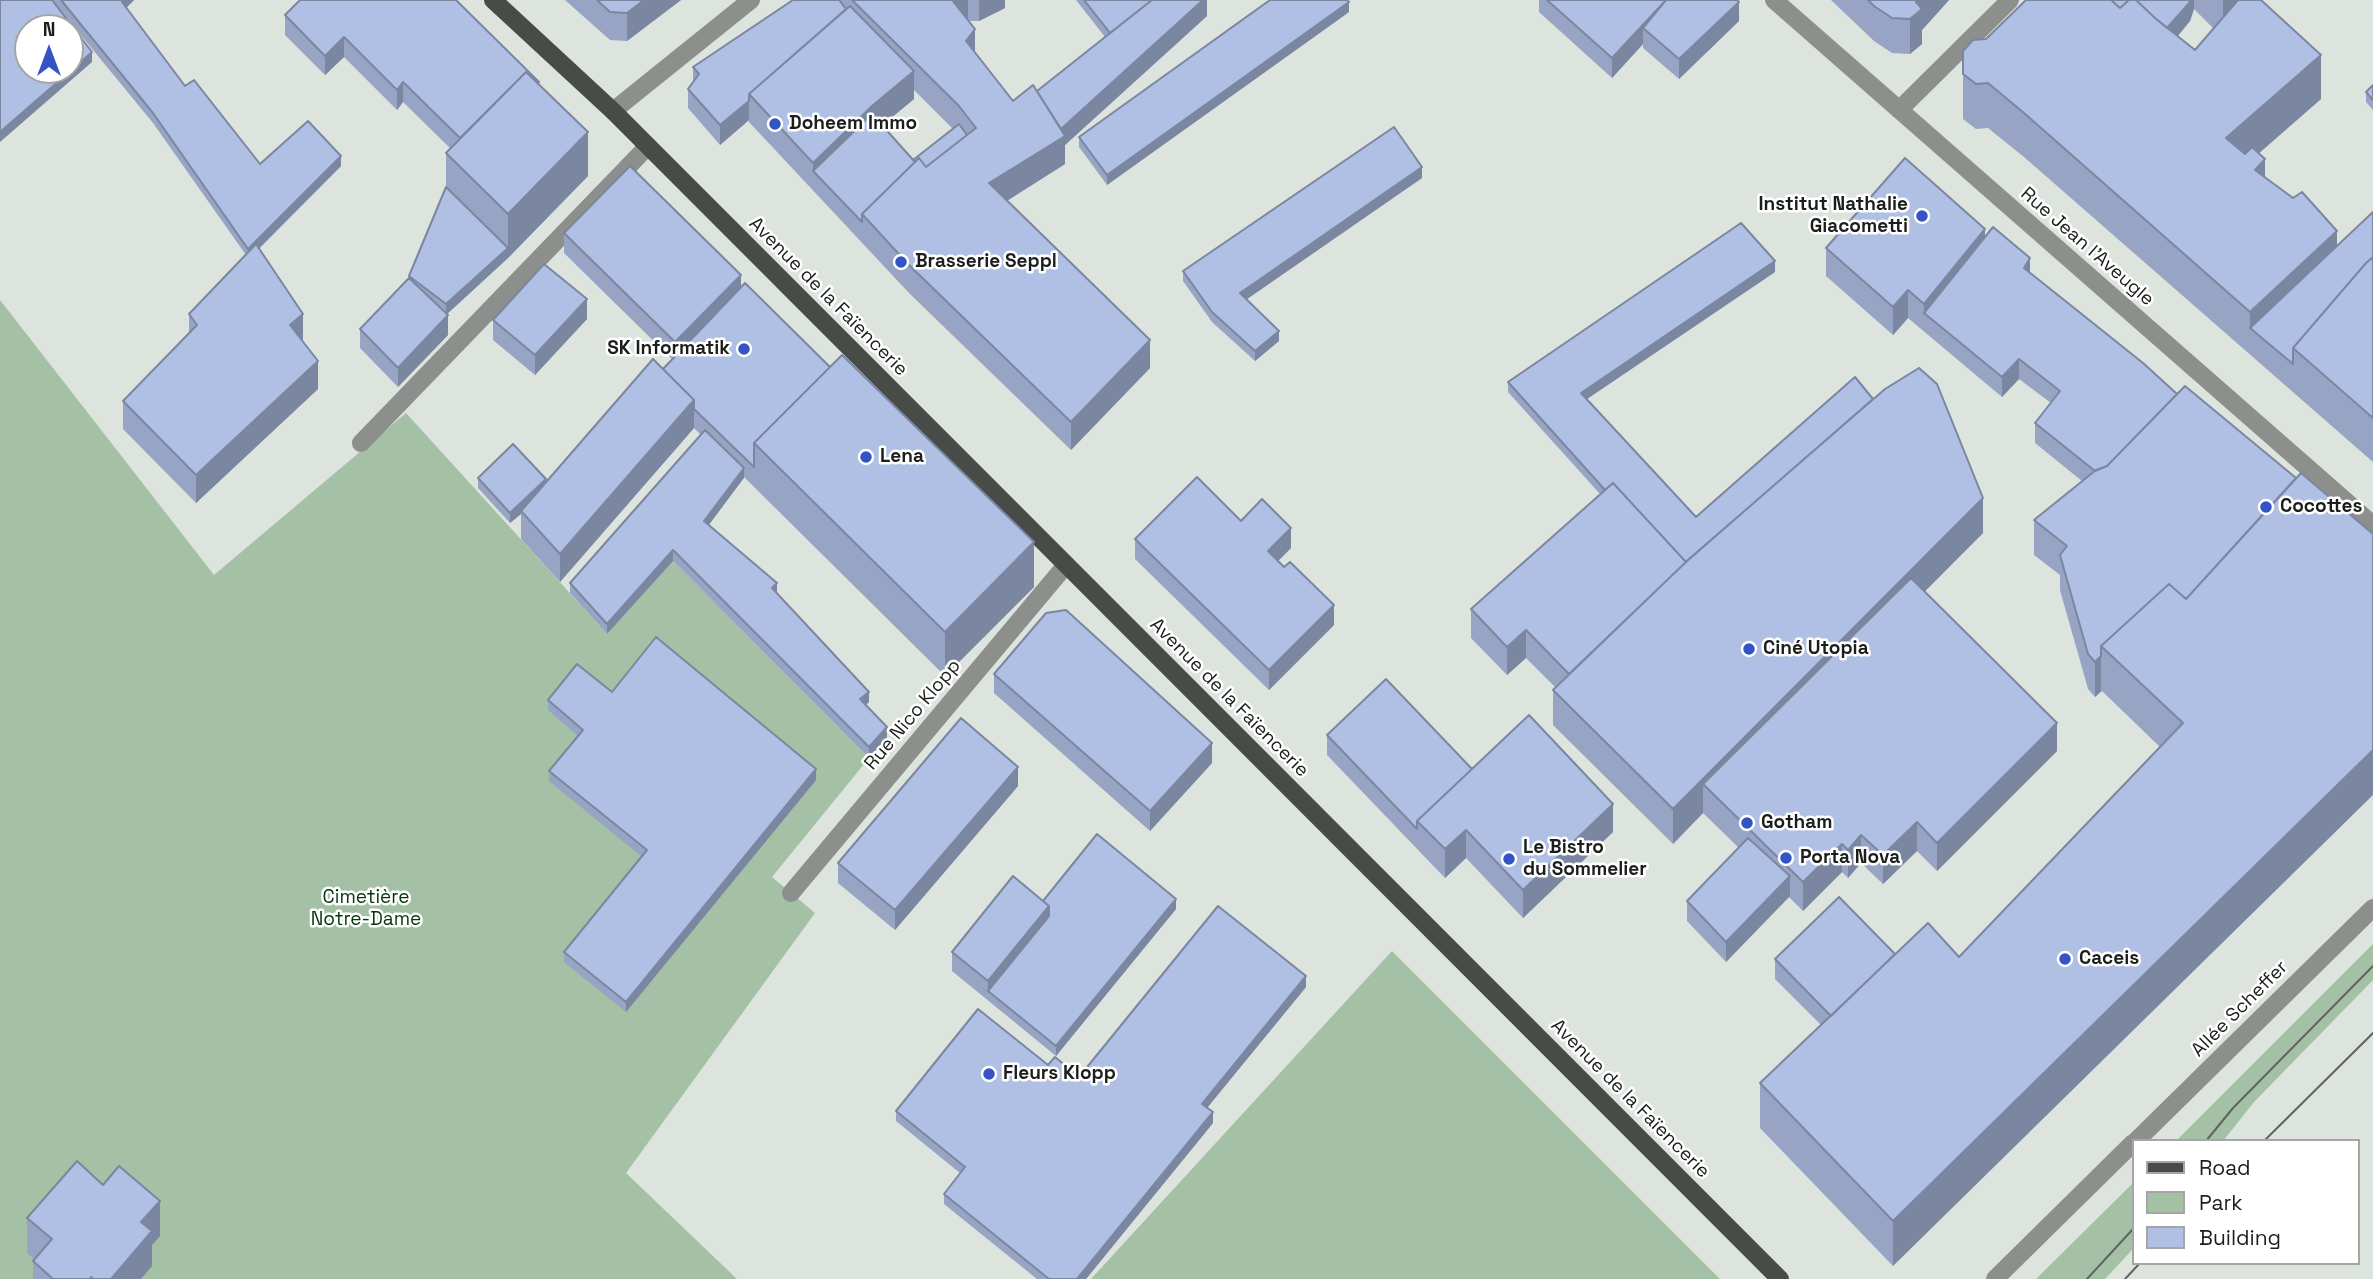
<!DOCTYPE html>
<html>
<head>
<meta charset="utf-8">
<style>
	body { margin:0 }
	#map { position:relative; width:2373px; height:1279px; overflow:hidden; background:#dde3dd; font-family:"Space Grotesk",sans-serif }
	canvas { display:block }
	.legend { position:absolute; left:2132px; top:1139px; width:228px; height:126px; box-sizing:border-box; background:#fff; border:2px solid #a4a5a4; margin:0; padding:9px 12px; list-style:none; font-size:21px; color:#1b1e1b }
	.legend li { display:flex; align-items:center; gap:14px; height:35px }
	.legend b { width:35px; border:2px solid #a4a5a4 }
	.north { position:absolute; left:14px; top:14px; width:70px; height:70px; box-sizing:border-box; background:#fff; border:2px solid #a4a5a4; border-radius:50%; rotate:0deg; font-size:19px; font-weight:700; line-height:28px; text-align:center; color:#1b1e1b }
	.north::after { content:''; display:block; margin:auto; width:24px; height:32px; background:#3454c5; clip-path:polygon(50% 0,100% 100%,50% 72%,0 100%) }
</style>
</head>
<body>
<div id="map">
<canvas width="2373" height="1279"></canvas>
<ul class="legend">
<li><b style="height:9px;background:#484c48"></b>Road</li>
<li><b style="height:19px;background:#a4c0a5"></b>Park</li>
<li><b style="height:19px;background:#b0bfe4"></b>Building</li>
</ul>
<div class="north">N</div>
</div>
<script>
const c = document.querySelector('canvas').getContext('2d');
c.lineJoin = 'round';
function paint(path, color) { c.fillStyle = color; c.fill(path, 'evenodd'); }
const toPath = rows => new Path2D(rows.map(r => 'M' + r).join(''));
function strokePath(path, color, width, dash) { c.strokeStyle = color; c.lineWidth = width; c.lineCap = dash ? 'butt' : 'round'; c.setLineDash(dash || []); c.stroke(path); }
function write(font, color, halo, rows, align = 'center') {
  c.font = font + ' "Space Grotesk",sans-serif'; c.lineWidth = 5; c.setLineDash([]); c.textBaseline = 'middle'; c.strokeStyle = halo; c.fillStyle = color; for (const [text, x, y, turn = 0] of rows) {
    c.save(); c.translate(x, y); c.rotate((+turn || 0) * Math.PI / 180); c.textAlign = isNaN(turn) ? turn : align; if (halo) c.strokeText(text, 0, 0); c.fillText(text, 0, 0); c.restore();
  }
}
paint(toPath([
	[0,300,214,575,406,413,607,634,673,561,869,758,772,877,815,913,626,1173,737,1279,0,1279],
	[2373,944,2373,980,2254,1102,2223,1141,2176,1141],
	[1392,951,1720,1279,1091,1279],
	[2133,1183,2133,1249,2105,1279,2036,1279]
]), '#a4c0a5');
strokePath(toPath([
	[1774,0,2373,525],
	[1899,110,2010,0],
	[613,111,751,0],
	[361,443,648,146],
	[791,893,1066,565],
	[2136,1141,2373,908],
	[1995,1279,2133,1143]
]), '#8c8f8c', 18);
strokePath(toPath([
	[493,0,613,111,1780,1279]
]), '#484c48', 18);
strokePath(toPath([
	[2206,1141,2233,1108,2373,966],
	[2264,1141,2373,1033],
	[2087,1279,2133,1229],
	[2125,1279,2140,1263]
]), '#606460', 2);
paint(toPath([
	[52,0,134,0,126,8,185,86,260,164,341,166,259,249,303,342,318,389,196,503,123,429,123,401,189,333,189,314,246,255,153,123],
	[565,0,681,0,627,41,610,40],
	[793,0,1005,0,1005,8,979,21,969,21,975,52,1013,101,1037,91,1105,37,1076,0,1207,0,1207,16,1065,145,1065,164,1007,201,1150,368,1071,450,909,293,749,122,749,120,720,145,688,108,688,89,693,82,693,67],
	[914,90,953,129,913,160,882,125,914,99],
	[1539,0,1737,0,1739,21,1679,79,1643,48,1643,44,1612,78,1539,12],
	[1831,0,1949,0,1922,30,1922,44,1910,54,1892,53,1874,41],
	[2026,0,2261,0,2321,99,2259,153,2265,177,2337,246,2373,212,2373,462,2024,157,1988,128,1976,129,1963,119,1963,51,1986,39],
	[2194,9,2214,29,2195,50,2178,36,2190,21],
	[1349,12,1107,185,1079,147,1079,137],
	[285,15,539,84,588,176,508,258,447,314,448,335,398,387,360,348,360,329,409,278,409,276,446,187,446,153,450,148,403,102,397,110,344,57,325,75,285,35],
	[2373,85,2373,110,2366,102,2366,92],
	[1422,178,1246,299,1279,341,1255,361,1212,322,1183,281,1183,271],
	[564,233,741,288,1034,587,945,676,744,477,709,525,777,593,869,702,866,705,887,737,869,758,673,561,607,634,570,593,570,583,701,435,694,428,560,582,521,539,521,514,510,523,478,488,478,478,546,481,672,359,564,253],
	[1985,237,2177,394,2373,534,1893,1266,1760,1128,1760,1083,1821,1025,1775,979,1775,959,1895,954,1959,957,2160,747,2102,691,2095,697,2088,689,2060,590,2060,575,2034,555,2034,520,2082,481,2035,443,2035,423,2051,403,2019,379,2002,397,1908,318,1893,335,1826,276,1826,248],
	[1775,272,1587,399,1696,517,1983,533,1925,591,2057,751,1937,871,1917,851,1883,884,1861,863,1848,878,1842,872,1803,911,1789,897,1726,962,1687,921,1687,901,1739,848,1703,813,1673,844,1553,725,1553,690,1555,687,1526,658,1507,675,1471,638,1471,609,1600,494,1508,392,1508,382],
	[587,319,535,375,493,340,493,320],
	[1241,521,1291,548,1278,561,1334,625,1269,690,1135,559,1135,539],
	[994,674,1212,763,1150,831,994,693],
	[612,692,816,780,626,1012,564,962,564,952,642,857,549,781,549,771,578,736,548,710,548,700],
	[1327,735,1472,769,1613,832,1523,918,1466,858,1445,878,1327,755],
	[1018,786,895,930,838,883,838,863],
	[1043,901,1176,909,1056,1056,952,971,952,952],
	[1306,987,1207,1108,1213,1123,1086,1279,1037,1279,944,1204,944,1194,960,1173,896,1121,896,1111,1048,1065,1079,1077],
	[103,1185,160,1236,152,1245,152,1266,141,1279,33,1279,33,1261,34,1259,27,1253,27,1218]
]), '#97a4c4');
paint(toPath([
	[124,0,134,0,122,12,122,2],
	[644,0,681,0,627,41,627,13],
	[951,0,968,0,968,21],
	[979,0,1005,0,1005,8,979,21],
	[1203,0,1207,0,1207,16,1065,145,1065,164,989,212,989,183,1057,132],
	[1666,0,1643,28,1643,44,1612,78,1612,58],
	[1918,0,1949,0,1922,30,1922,44,1910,54,1910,19,1916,2],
	[2190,0,2194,0,2194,9,2190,21,2155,63,2155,43,2190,2],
	[2223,0,2255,0,2223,37],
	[1349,2,1349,12,1107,185,1107,175],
	[1739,2,1739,21,1679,79,1679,59],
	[975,29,975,57,966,41],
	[344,37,344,57,325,75,325,56],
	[92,52,92,62,0,142,0,132],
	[2321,55,2321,99,2226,182,2226,138],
	[914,71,914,99,872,134,813,171,813,163,872,106],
	[403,82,403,102,397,110,397,90],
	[749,101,749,120,720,145,720,125],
	[588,132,588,176,508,258,446,315,446,304,508,248,508,214],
	[341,156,341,166,248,259,248,249],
	[2265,159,2265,204,2255,170],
	[1422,167,1422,178,1240,304,1240,293],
	[1985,229,1985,257,1924,313,1924,332,1924,304],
	[2337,231,2337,276,2250,328,2250,312],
	[2030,258,2030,277,2024,268],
	[1775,261,1775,272,1581,403,1581,393],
	[741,275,741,294,675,362,675,342],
	[1908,290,1908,318,1893,335,1893,307],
	[587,299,587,319,535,375,535,355],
	[303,314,303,343,290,325],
	[448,315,448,335,398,387,398,368],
	[1279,331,1279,341,1255,361,1255,351],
	[1150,340,1150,368,1071,450,1071,422],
	[2019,359,2019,379,2002,397,2002,377],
	[318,361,318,389,196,503,196,475],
	[694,400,694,428,560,582,560,554],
	[744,468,744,478,704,531,704,521],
	[546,479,546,490,521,511,521,514,510,523,510,513],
	[1983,498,1983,533,1718,799,1703,784,1703,813,1673,844,1673,809],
	[1291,528,1291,548,1268,571,1268,551],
	[1034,542,1034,587,945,676,945,632],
	[673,550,673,561,607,634,607,624],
	[777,583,777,593,772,599,772,588],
	[1334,605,1334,625,1269,690,1269,670],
	[1526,630,1526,658,1507,675,1507,647],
	[2101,656,2101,691,2095,697,2095,662],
	[869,692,869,702,860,709,860,699],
	[2057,723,2057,751,1937,871,1937,843],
	[887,727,887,737,869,758,869,747],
	[1212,743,1212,763,1150,831,1150,811],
	[2373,750,2373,795,1893,1266,1893,1221],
	[1018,767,1018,786,895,930,895,910],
	[816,769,816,780,626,1012,626,1002],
	[1613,804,1613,832,1523,918,1523,890],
	[1917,822,1917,851,1883,884,1883,855],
	[1466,830,1466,858,1445,878,1445,849],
	[1861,835,1861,863,1848,878,1848,850],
	[1842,844,1842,872,1803,911,1803,882],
	[1790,876,1790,896,1726,962,1726,942],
	[1176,899,1176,909,1056,1056,1056,1046],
	[1049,906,1049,926,988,991,988,981],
	[1306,976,1306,987,1202,1114,1202,1104],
	[1213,1112,1213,1123,1086,1279,1077,1279],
	[160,1201,160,1236,152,1245,152,1266,141,1279,111,1279,141,1222]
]), '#7b86a0');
const building = toPath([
	[0,0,52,0,92,52,0,132,0,0],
	[28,28,70,28,70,70,28,70,28,28],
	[61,0,124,0,122,2,185,86,194,80,260,164,308,121,341,156,248,249,153,113,61,0],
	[300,0,456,0,539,82,538,83,526,72,460,138,403,82,397,90,344,37,325,56,285,15,300,0],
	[597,0,644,0,627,13,610,12,597,0],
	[793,0,839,0,846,9,749,94,749,101,720,125,688,89,699,74,693,67,793,0],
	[852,0,952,0,975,29,966,41,1013,101,1033,85,1065,136,989,183,1150,340,1071,422,909,265,862,214,919,158,926,167,976,128,959,106,852,0],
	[1084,0,1152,0,1110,33,1084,0],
	[1152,0,1203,0,1061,129,1037,91,1152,0],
	[1270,0,1347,0,1349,2,1107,175,1079,137,1270,0],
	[1547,0,1666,0,1612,58,1547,0],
	[1666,0,1737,0,1739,2,1679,59,1643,28,1666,0],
	[1868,0,1918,0,1916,2,1922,9,1910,19,1892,18,1874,6,1868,0],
	[2026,0,2111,0,2120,8,2129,0,2136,0,2155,18,2195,50,2238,0,2261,0,2321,55,2226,138,2245,154,2252,147,2265,159,2255,170,2293,198,2302,192,2337,231,2250,312,2024,113,1988,83,1976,84,1963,74,1963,51,1973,40,1986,39,2026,0],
	[2111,0,2129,0,2120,8,2111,0],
	[2136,0,2189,0,2190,2,2167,28,2155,18,2136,0],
	[850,6,914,71,872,106,813,163,749,94,850,6],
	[526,72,588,132,508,214,446,153,526,72],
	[2373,85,2373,100,2366,92,2373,85],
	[872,114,915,162,862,214,862,222,813,171,872,114],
	[959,124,967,135,926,167,919,158,915,162,913,160,959,124],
	[1394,127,1422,167,1240,293,1279,331,1255,351,1212,312,1183,271,1394,127],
	[1905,158,1985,229,1924,304,1908,290,1893,307,1826,248,1905,158],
	[630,166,741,275,675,342,564,233,630,166],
	[446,187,508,248,446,304,409,276,446,187],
	[2373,212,2373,257,2366,263,2293,348,2293,364,2250,328,2373,212],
	[1741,223,1775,261,1581,393,1696,517,1855,377,1873,399,1686,562,1613,483,1605,490,1508,382,1741,223],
	[1993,227,2030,258,2024,268,2143,363,2177,394,2107,466,2095,471,2035,423,2060,391,2019,359,2002,377,1924,313,1993,227],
	[256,244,303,314,290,325,318,361,196,475,123,401,197,325,189,314,256,244],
	[2373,257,2373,418,2293,348,2366,263,2373,257],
	[544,264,587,299,535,355,493,320,544,264],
	[409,278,448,315,398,368,360,329,409,278],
	[745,283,830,367,754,443,754,467,694,409,694,400,663,369,745,283],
	[842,355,1034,542,945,632,754,443,842,355],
	[653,359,694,400,560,554,521,511,653,359],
	[1919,368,1937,384,1983,498,1673,809,1553,690,1689,559,1885,389,1919,368],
	[2185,386,2296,478,2186,599,2169,584,2101,646,2101,656,2095,662,2088,654,2060,555,2067,546,2034,520,2096,470,2107,466,2185,386],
	[705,430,744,468,704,521,777,583,772,588,869,692,860,699,887,727,869,747,673,550,607,624,570,583,705,430],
	[513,444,546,479,510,513,478,478,513,444],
	[2301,473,2373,534,2373,750,1893,1221,1760,1083,1928,923,1959,957,2183,723,2101,646,2169,584,2186,599,2301,473],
	[1197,477,1241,521,1262,499,1291,528,1268,551,1284,567,1290,562,1334,605,1269,670,1135,539,1197,477],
	[1613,483,1686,562,1569,674,1526,630,1507,647,1471,609,1613,483],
	[1911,578,2057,723,1937,843,1917,822,1883,855,1861,835,1848,850,1842,844,1803,882,1703,784,1911,578],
	[1066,610,1212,743,1150,811,994,674,1046,613,1066,610],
	[656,637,816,769,626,1002,564,952,647,850,549,771,583,730,548,700,577,664,612,692,656,637],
	[1386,679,1472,769,1417,821,1417,829,1327,735,1386,679],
	[1529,715,1613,804,1523,890,1466,830,1445,849,1417,821,1529,715],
	[961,718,1018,767,895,910,838,863,961,718],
	[1097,834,1176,899,1056,1046,988,991,1049,916,1049,906,1043,901,1097,834],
	[1748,838,1790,876,1726,942,1687,901,1748,838],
	[1013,876,1049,906,988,981,952,952,1013,876],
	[1839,897,1895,954,1831,1016,1775,959,1839,897],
	[1218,906,1306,976,1202,1104,1213,1112,1077,1279,1049,1279,944,1194,965,1167,896,1111,978,1009,1048,1065,1055,1057,1079,1077,1218,906],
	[77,1161,103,1185,119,1166,160,1201,141,1222,152,1231,111,1279,94,1279,91,1277,90,1279,53,1279,33,1261,52,1239,27,1218,77,1161]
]);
paint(building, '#b0bfe4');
strokePath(building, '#7b86a0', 2);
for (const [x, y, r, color] of [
	[775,124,7,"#3454c5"],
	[1922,216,7,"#3454c5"],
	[901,262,7,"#3454c5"],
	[744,349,7,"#3454c5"],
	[866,457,7,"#3454c5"],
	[2266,507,7,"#3454c5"],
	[1749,649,7,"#3454c5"],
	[1747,823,7,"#3454c5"],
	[1786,858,7,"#3454c5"],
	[1509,859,7,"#3454c5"],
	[2065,959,7,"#3454c5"],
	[989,1074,7,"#3454c5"]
]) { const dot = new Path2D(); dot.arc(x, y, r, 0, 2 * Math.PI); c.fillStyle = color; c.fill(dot); strokePath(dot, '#fff', 2.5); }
write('bold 19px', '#1b1e1b', '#fff', [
	["Doheem Immo",789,124],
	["Institut Nathalie",1908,205,"right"],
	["Giacometti",1908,227,"right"],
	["Brasserie Seppl",915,262],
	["SK Informatik",730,349,"right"],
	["Lena",880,457],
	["Cocottes",2280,507],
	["Ciné Utopia",1763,649],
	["Gotham",1761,823],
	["Le Bistro",1523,848],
	["du Sommelier",1523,870],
	["Porta Nova",1800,858],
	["Caceis",2079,959],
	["Fleurs Klopp",1003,1074]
], 'left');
write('19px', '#1b1e1b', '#fff', [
	["Rue Jean l'Aveugle",2087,247,41],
	["Avenue de la Faïencerie",828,297,45],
	["Avenue de la Faïencerie",1229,698,45],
	["Rue Nico Klopp",913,715,-50],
	["Allée Scheffer",2240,1009,-45],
	["Avenue de la Faïencerie",1630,1099,45]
]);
write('19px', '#02360d', '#fff', [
	["Cimetière",366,898],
	["Notre-Dame",366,920]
]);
</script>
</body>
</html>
